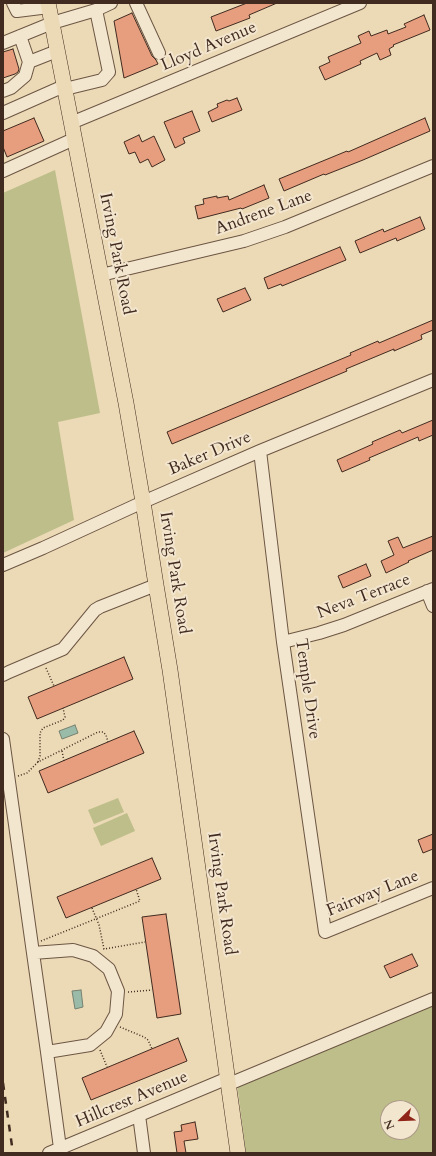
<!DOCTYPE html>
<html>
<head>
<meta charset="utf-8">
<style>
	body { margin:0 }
	#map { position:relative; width:436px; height:1156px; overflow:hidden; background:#ecd9b5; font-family:Cardo,serif }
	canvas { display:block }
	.frame { position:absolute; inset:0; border:4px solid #412a1f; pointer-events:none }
	.north { position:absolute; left:380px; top:1100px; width:40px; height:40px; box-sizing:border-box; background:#f3e6cf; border:1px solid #ac9b89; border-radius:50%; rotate:247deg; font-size:11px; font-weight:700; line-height:16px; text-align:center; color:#412a1f }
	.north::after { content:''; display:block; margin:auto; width:14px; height:18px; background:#8f2418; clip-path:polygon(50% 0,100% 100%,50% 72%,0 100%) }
</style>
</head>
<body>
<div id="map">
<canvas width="436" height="1156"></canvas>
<div class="frame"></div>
<div class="north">N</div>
</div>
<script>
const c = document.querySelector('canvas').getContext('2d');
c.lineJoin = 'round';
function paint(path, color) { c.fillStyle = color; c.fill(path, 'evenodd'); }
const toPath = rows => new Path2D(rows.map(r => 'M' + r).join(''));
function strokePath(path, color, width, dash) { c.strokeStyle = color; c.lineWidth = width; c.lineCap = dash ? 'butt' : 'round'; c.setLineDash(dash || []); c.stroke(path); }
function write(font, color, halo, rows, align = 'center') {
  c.font = font + ' Cardo,serif'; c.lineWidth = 4; c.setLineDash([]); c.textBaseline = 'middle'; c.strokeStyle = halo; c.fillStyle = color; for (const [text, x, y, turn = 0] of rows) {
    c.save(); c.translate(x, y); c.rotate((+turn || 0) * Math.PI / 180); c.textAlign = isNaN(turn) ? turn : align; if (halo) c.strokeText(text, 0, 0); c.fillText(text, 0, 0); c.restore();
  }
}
paint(toPath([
	[55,170,100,413,58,422,74,520,3,553,3,193],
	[118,798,124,812,94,824,88,810],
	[127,813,135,831,101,846,93,828],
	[433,992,433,1153,246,1153,236,1076],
	[388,1108,412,1108,412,1132,388,1132]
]), '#bdbe8a');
const water = toPath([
	[75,725,78,733,62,739,59,731,75,725],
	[81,990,83,1007,75,1009,72,991,81,990]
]);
paint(water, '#9abba8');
strokePath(water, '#768171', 1);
const building = toPath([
	[247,3,277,3,249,15,250,18,216,31,211,17,247,3],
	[132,13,152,56,156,60,158,64,124,78,114,21,132,13],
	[424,15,430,30,393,45,394,46,389,49,391,55,380,60,377,53,360,61,361,64,325,80,319,67,330,62,328,57,361,43,358,36,369,31,371,36,387,30,388,34,406,27,404,24,424,15],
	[13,49,19,69,18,72,15,74,3,78,3,52,13,49],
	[237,98,242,110,212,122,208,112,218,107,217,104,227,100,229,101,237,98],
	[192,111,200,131,183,138,185,143,175,148,164,122,192,111],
	[34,118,44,141,7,157,3,147,3,131,34,118],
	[425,118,430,131,363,160,325,175,324,174,284,191,279,179,347,151,348,152,425,118],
	[139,135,142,142,154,136,165,160,152,167,148,159,140,163,135,152,129,154,124,142,139,135],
	[264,185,269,198,242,209,241,208,198,219,195,206,204,204,203,199,217,196,217,198,228,196,229,200,264,185],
	[420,217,425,229,397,241,396,238,360,253,355,241,383,229,384,232,420,217],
	[340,247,346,260,282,286,281,284,268,289,264,278,340,247],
	[245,288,251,300,223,312,217,299,245,288],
	[433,320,433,330,421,335,422,339,394,351,394,349,346,369,347,371,172,444,167,432,351,355,350,353,378,341,379,343,433,320],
	[433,420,433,435,419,441,418,437,369,458,370,460,342,472,337,460,373,444,372,442,400,430,402,433,433,420],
	[433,536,433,550,408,561,409,562,386,573,381,561,394,555,388,541,398,537,403,548,433,536],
	[366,564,371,576,343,588,338,576,366,564],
	[124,657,133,679,37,719,28,697,124,657],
	[134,731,144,753,48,793,39,771,134,731],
	[433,834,433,849,423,853,418,840,433,834],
	[152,858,161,879,66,918,57,897,152,858],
	[166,914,181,1014,157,1018,142,917,166,914],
	[412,954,418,966,390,978,384,966,412,954],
	[178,1038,187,1061,91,1100,82,1078,178,1038],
	[195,1122,198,1139,184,1141,186,1153,177,1153,174,1132,182,1131,181,1125,195,1122]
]);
paint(building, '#e69e7e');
strokePath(building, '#412a1f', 1);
const minor = toPath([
	[13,3,17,11,49,7],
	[136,3,159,53],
	[20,36,29,62],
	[3,43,52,23,96,10,111,3],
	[65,89,102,80,109,72,96,10],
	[3,91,11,88,25,76,29,62,57,51],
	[3,113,64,86],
	[71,123,360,3],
	[3,171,74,139],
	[101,275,244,241,285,227,433,166],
	[260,451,283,642,325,932,433,888],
	[3,565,43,548,143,502,260,451,433,380],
	[427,591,433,606],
	[283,642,319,633,344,625,433,589],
	[3,675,9,672,63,649,95,610,100,607,156,585],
	[3,739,33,953],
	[73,950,93,956,109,969,118,991,116,1014,106,1032,90,1045,47,1052,33,953,73,950],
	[47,1052,60,1148],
	[229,1084,433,999],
	[139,1115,144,1153],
	[49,1153,228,1078]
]);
const major = toPath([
	[48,3,126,403,143,502,156,585,170,670,238,1153]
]);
strokePath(minor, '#6c5644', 14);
strokePath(major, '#412a1f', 16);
strokePath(toPath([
	[46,668,54,686],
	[62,751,64,761],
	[38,762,40,756,40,733,43,728,63,720,65,717,63,708],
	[18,776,27,773,38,762,98,732,103,732,106,735,108,742],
	[92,908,99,925,104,949,145,942],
	[41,941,140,901,136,889],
	[128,992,152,990],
	[120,1027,144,1037,148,1040,152,1049],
	[100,1050,107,1067]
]), '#412a1f', 1.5, [1, 2]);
strokePath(minor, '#f3e6cf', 12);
strokePath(major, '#ecd9b5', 15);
strokePath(toPath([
	[3,1083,13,1153]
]), '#412a1f', 2.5, [7, 7]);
write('17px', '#412a1f', '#f3e6cf', [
	["Lloyd Avenue",209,47,-23],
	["Andrene Lane",264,213,-20],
	["Irving Park Road",116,254,79],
	["Baker Drive",210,454,-23],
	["Irving Park Road",174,573,81],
	["Neva Terrace",364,597,-21],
	["Temple Drive",307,689,82],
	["Irving Park Road",221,894,82],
	["Fairway Lane",373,894,-22],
	["Hillcrest Avenue",132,1100,-23]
]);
</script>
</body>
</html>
